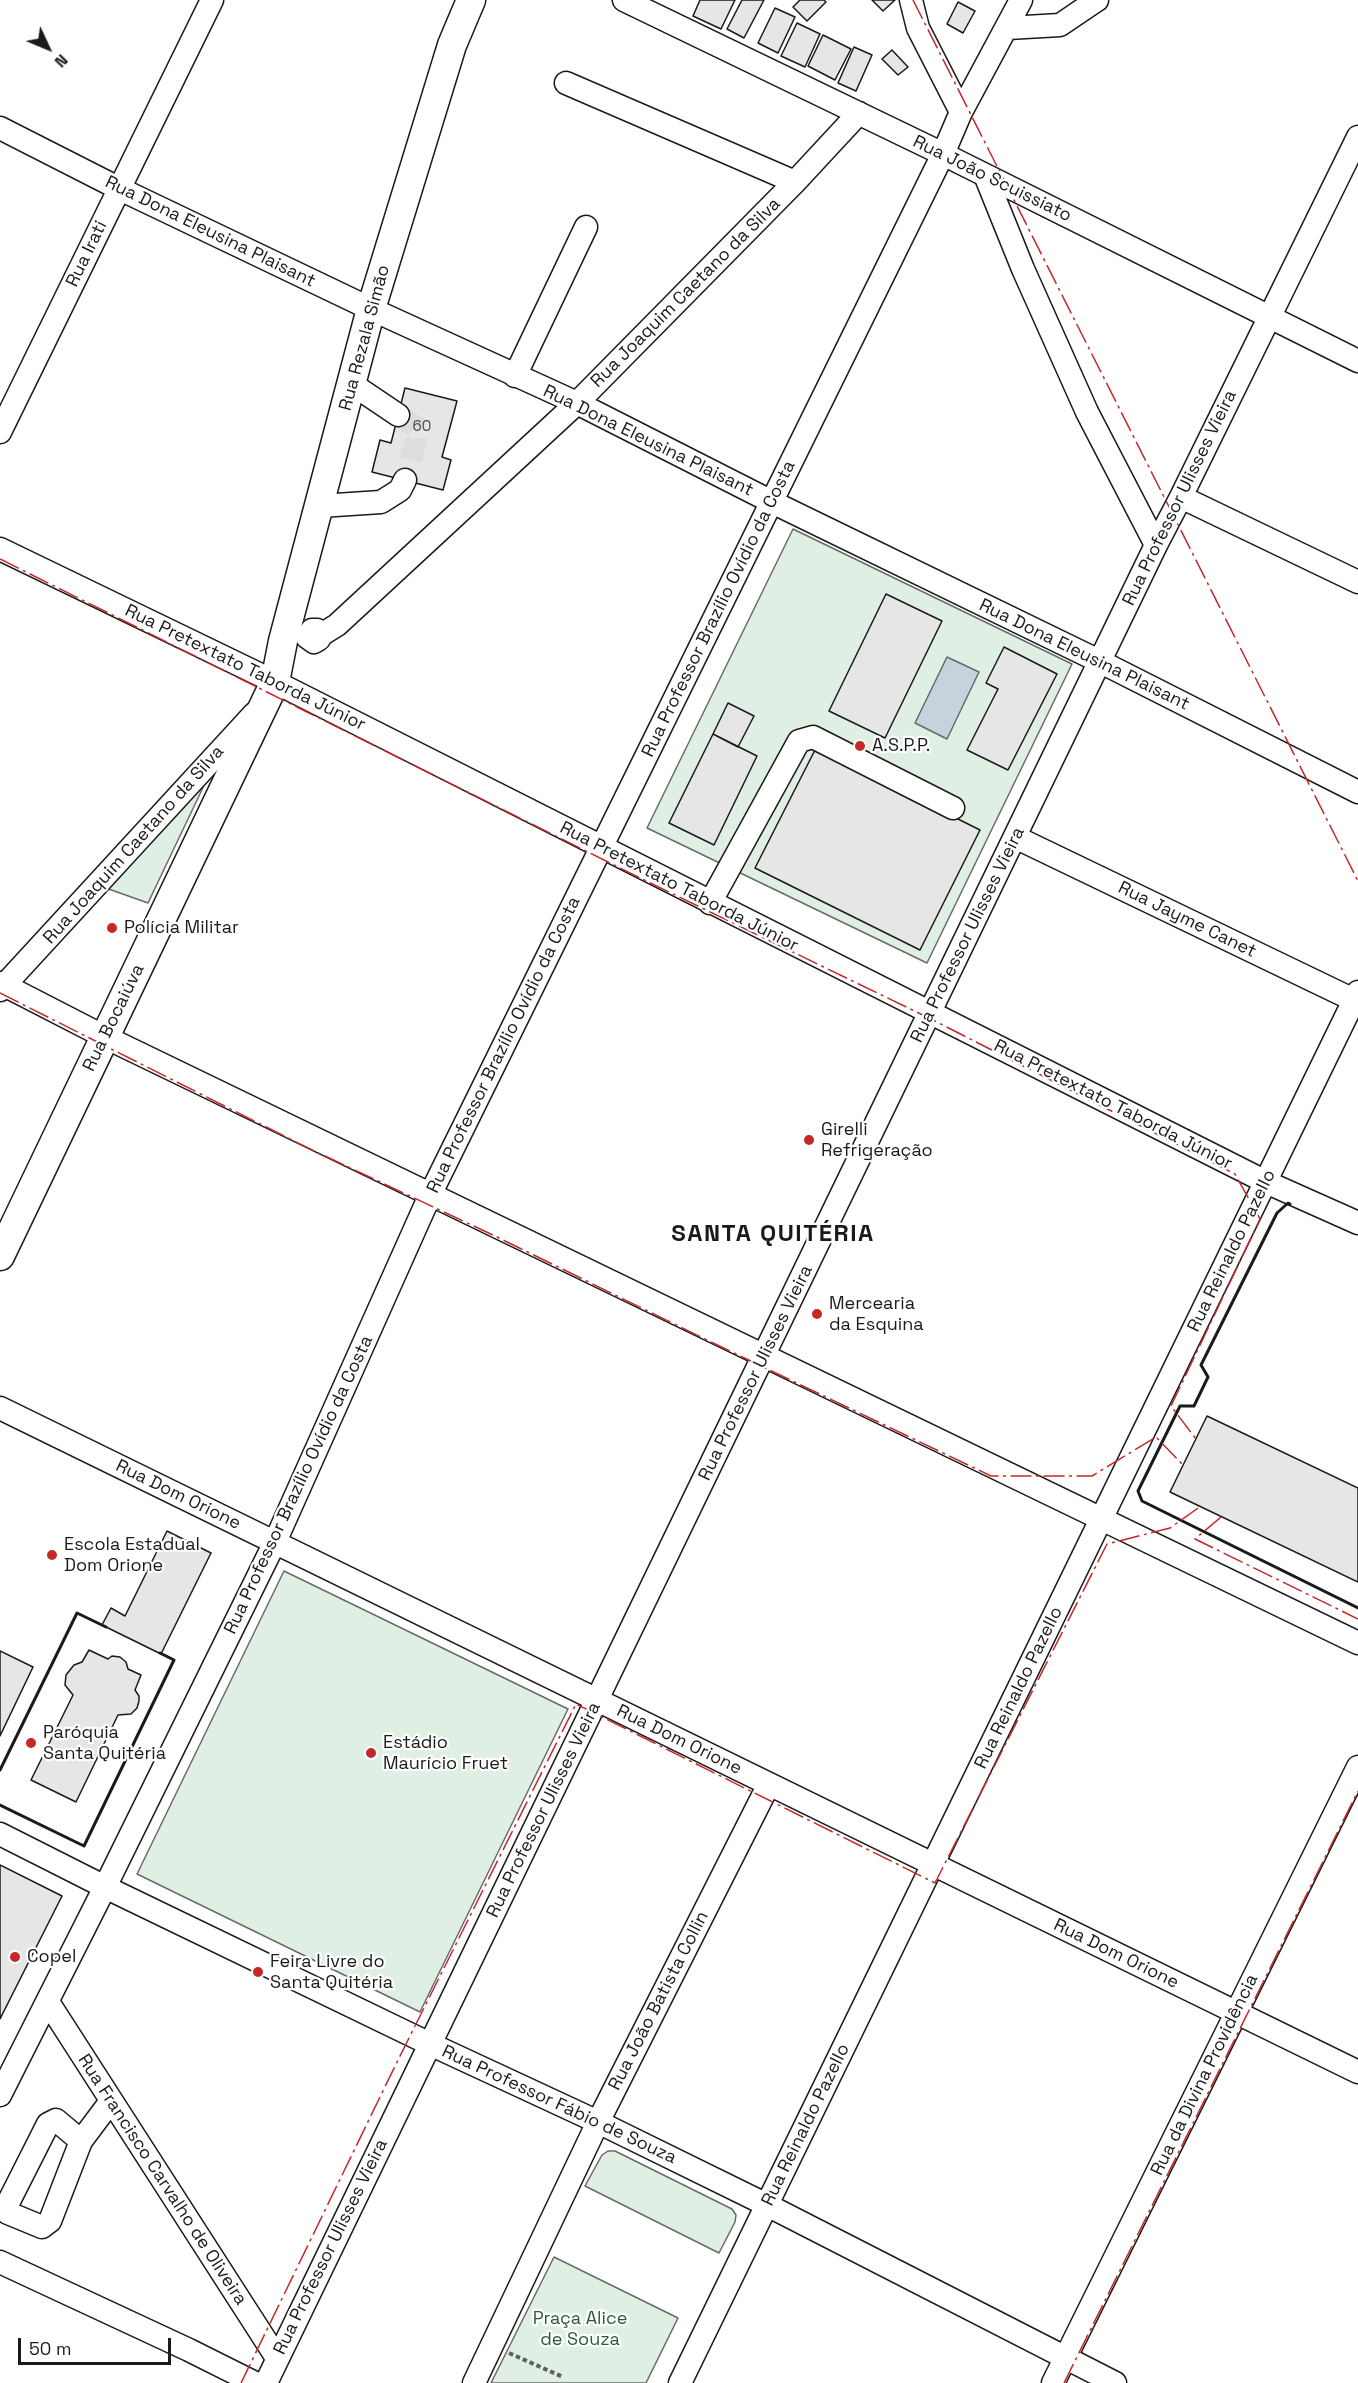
<!DOCTYPE html>
<html>
<head>
<meta charset="utf-8">
<style>
	body { margin:0 }
	#map { position:relative; width:1358px; height:2383px; overflow:hidden; background:#fff; font-family:"Space Grotesk",sans-serif }
	canvas { display:block }
	.north { position:absolute; left:18px; top:18px; width:60px; height:60px; -webkit-text-stroke:4px #fff; paint-order:stroke; rotate:134deg; font-size:16px; font-weight:700; line-height:24px; text-align:center; color:#1a1a1a }
	.north::after { content:''; display:block; margin:auto; width:21px; height:27px; background:#1a1a1a; clip-path:polygon(50% 0,100% 100%,50% 72%,0 100%) }
	.scale { position:absolute; left:18px; top:2338px; width:153px; height:27px; box-sizing:border-box; border:3px solid #1a1a1a; border-top:0; padding-left:8px; font-size:18px; line-height:21px; white-space:nowrap; color:#1a1a1a; -webkit-text-stroke:4px #fff; paint-order:stroke }
</style>
</head>
<body>
<div id="map">
<canvas width="1358" height="2383"></canvas>
<div class="north">N</div>
<div class="scale">50 m</div>
</div>
<script>
const c = document.querySelector('canvas').getContext('2d');
c.lineJoin = 'round';
function paint(path, color) { c.fillStyle = color; c.fill(path, 'evenodd'); }
const toPath = rows => new Path2D(rows.map(r => 'M' + r).join(''));
function strokePath(path, color, width, dash) { c.strokeStyle = color; c.lineWidth = width; c.lineCap = dash ? 'butt' : 'round'; c.setLineDash(dash || []); c.stroke(path); }
function write(font, color, halo, rows, align = 'center') {
  c.font = font + ' "Space Grotesk",sans-serif'; c.lineWidth = 4.5; c.setLineDash([]); c.textBaseline = 'middle'; c.strokeStyle = halo; c.fillStyle = color; for (const [text, x, y, turn = 0] of rows) {
    c.save(); c.translate(x, y); c.rotate((+turn || 0) * Math.PI / 180); c.textAlign = isNaN(turn) ? turn : align; if (halo) c.strokeText(text, 0, 0); c.fillText(text, 0, 0); c.restore();
  }
}
const green = toPath([
	[793,529,1072,664,927,963,647,828,793,529],
	[208,777,148,903,103,887,208,777],
	[284,1571,568,1709,420,2012,137,1874,284,1571],
	[608,2151,615,2151,732,2209,736,2215,735,2222,719,2253,585,2186,602,2155,608,2151],
	[554,2257,678,2318,646,2383,491,2383,554,2257]
]);
paint(green, '#e0efe3');
strokePath(green, '#6a6a6a', 1.5);
const water = toPath([
	[947,657,979,672,947,739,915,723,947,657]
]);
paint(water, '#c6d2dc');
strokePath(water, '#6a6a6a', 1.5);
const building = toPath([
	[700,0,735,0,721,29,693,16,700,0],
	[742,0,764,0,744,38,727,29,742,0],
	[800,0,824,0,826,2,807,21,793,7,800,0],
	[872,0,895,0,883,11,872,0],
	[958,2,975,11,963,33,947,24,958,2],
	[775,8,795,17,778,53,758,43,775,8],
	[797,23,820,34,805,67,781,56,797,23],
	[823,35,851,49,835,80,808,66,823,35],
	[854,47,872,55,856,91,838,83,854,47],
	[892,50,908,67,898,75,882,59,892,50],
	[405,388,457,401,442,457,451,460,443,490,372,472,380,440,391,443,405,388],
	[886,594,942,621,885,738,829,711,886,594],
	[1004,647,1057,674,1008,770,967,750,998,689,986,683,1004,647],
	[728,703,754,716,738,747,713,734,728,703],
	[713,734,757,756,714,845,669,823,713,734],
	[816,748,980,830,920,950,755,868,816,748],
	[1207,1416,1358,1488,1358,1582,1170,1492,1207,1416],
	[167,1531,211,1553,161,1654,102,1625,111,1608,125,1616,167,1531],
	[89,1650,108,1659,112,1656,120,1657,126,1662,128,1669,141,1675,135,1690,139,1696,139,1701,137,1708,131,1714,118,1715,76,1802,31,1780,73,1695,65,1685,66,1675,74,1665,82,1662,89,1650],
	[0,1651,33,1667,0,1736,0,1651],
	[0,1865,62,1896,0,2019,0,1865]
]);
paint(building, '#e6e6e6');
strokePath(building, '#1a1a1a', 1.5);
strokePath(toPath([
	[398,415,415,426,416,440,405,480]
]), '#ddd', 22, [22, 11]);
const minor = toPath([
	[624,0,943,154,1358,361],
	[911,0,918,28,961,112],
	[1008,28,1060,25,1097,0],
	[566,83,795,182],
	[0,128,120,189,371,309,577,403,772,502,1101,662,1358,792],
	[985,175,1023,269,1087,412,1156,545],
	[515,376,586,227],
	[352,384,398,415],
	[0,432,212,0],
	[1181,497,1358,582],
	[320,506,381,502,400,490,405,480],
	[0,549,275,682,1266,1182,1358,1223],
	[321,635,319,639,314,642,307,637,312,630,317,630,321,635,337,625,577,403,795,182,859,113],
	[1015,837,1358,1002],
	[710,903,799,741,813,737,953,808],
	[0,983,105,1037,1358,1643],
	[0,990,254,714],
	[0,1408,1358,2072],
	[0,1834,105,1887,430,2044,598,2122,767,2205,1115,2383],
	[48,2002,277,2358],
	[0,2095,105,1887,275,1542,431,1193,943,154,961,112,1021,0],
	[56,2120,81,2141,50,2221,42,2227,8,2213,7,2205,48,2124,56,2120],
	[81,2141,111,2101],
	[0,2262,189,2350,255,2383],
	[266,2383,1156,545,1181,497,1358,137],
	[474,2383,598,2122,769,1784],
	[680,2383,1358,992],
	[1053,2383,1358,1767]
]);
const major = toPath([
	[0,1256,275,682,283,641,371,309,452,45,471,0]
]);
strokePath(minor, '#1a1a1a', 25);
strokePath(major, '#1a1a1a', 31);
strokePath(toPath([
	[509,2353,563,2377]
]), '#5f5f5f', 4, [4.5, 3]);
strokePath(minor, '#fff', 22);
strokePath(major, '#fff', 28);
strokePath(toPath([
	[1290,1204,1288,1203,1277,1213,1201,1365,1208,1377,1194,1406,1180,1406,1138,1491,1142,1501,1358,1608],
	[0,1770,77,1613,106,1627],
	[0,1805,84,1846,174,1660,160,1653]
]), '#1a1a1a', 3);
strokePath(toPath([
	[913,0,1358,881],
	[0,559,638,877,929,1018,1235,1174,1260,1219,1171,1406,1196,1439],
	[0,993,308,1148,497,1237,711,1342,991,1476,1092,1476,1156,1437,1183,1465],
	[1221,1517,1195,1539,1358,1619],
	[241,2383,397,2062,576,1704,935,1883,1107,1544,1170,1528,1201,1506],
	[1064,2383,1358,1791]
]), '#c62828', 1.5, [21, 4.5, 3, 4.5]);
for (const [x, y, r, color] of [
	[860,746,6,"#c62828"],
	[112,928,6,"#c62828"],
	[809,1140,6,"#c62828"],
	[817,1314,6,"#c62828"],
	[52,1555,6,"#c62828"],
	[31,1743,6,"#c62828"],
	[371,1753,6,"#c62828"],
	[15,1957,6,"#c62828"],
	[258,1972,6,"#c62828"]
]) { const dot = new Path2D(); dot.arc(x, y, r, 0, 2 * Math.PI); c.fillStyle = color; c.fill(dot); strokePath(dot, '#fff', 2); }
write('15px', '#4d4d4d', null, [
	["60",422,427]
]);
write('18px', '#1a1a1a', '#fff', [
	["Rua João Scuissiato",992,179,26],
	["Rua Dona Eleusina Plaisant",210,232,26],
	["Rua Irati",87,254,-64],
	["Rua Joaquim Caetano da Silva",686,293,-45],
	["Rua Rezala Simão",365,338,-75],
	["Rua Dona Eleusina Plaisant",648,441,26],
	["Rua Professor Ulisses Vieira",1180,498,-64],
	["Rua Professor Brazílio Ovídio da Costa",719,609,-64],
	["Rua Dona Eleusina Plaisant",1084,655,26],
	["Rua Pretextato Taborda Júnior",245,668,26],
	["Rua Joaquim Caetano da Silva",134,845,-48],
	["Rua Pretextato Taborda Júnior",679,887,27],
	["Rua Jayme Canet",1187,920,26],
	["Rua Professor Ulisses Vieira",968,935,-64],
	["Rua Bocaiúva",114,1018,-64],
	["Rua Professor Brazílio Ovídio da Costa",504,1045,-64],
	["Rua Pretextato Taborda Júnior",1113,1105,27],
	["Rua Reinaldo Pazello",1232,1251,-64],
	["Rua Professor Ulisses Vieira",756,1373,-64],
	["Rua Professor Brazílio Ovídio da Costa",299,1485,-65],
	["Rua Dom Orione",178,1495,26],
	["Rua Reinaldo Pazello",1019,1688,-64],
	["Rua Dom Orione",679,1740,26],
	["Rua Professor Ulisses Vieira",544,1810,-64],
	["Rua Dom Orione",1116,1954,26],
	["Rua João Batista Collin",659,2001,-63],
	["Rua da Divina Providência",1205,2075,-64],
	["Rua Professor Fábio de Souza",559,2105,25],
	["Rua Reinaldo Pazello",806,2125,-64],
	["Rua Francisco Carvalho de Oliveira",162,2180,57],
	["Rua Professor Ulisses Vieira",331,2247,-64]
]);
write('18px', '#1a1a1a', '#fff', [
	["A.S.P.P.",872,746],
	["Polícia Militar",124,928],
	["Girelli",821,1130],
	["Refrigeração",821,1151],
	["Mercearia",829,1304],
	["da Esquina",829,1325],
	["Escola Estadual",64,1545],
	["Dom Orione",64,1566],
	["Paróquia",43,1733],
	["Santa Quitéria",43,1754],
	["Estádio",383,1743],
	["Maurício Fruet",383,1764],
	["Copel",27,1957],
	["Feira Livre do",270,1962],
	["Santa Quitéria",270,1983]
], 'left');
write('18px', '#2b5a34', '#fff', [
	["Praça Alice",580,2319],
	["de Souza",580,2340]
]);
c.letterSpacing = '1.5px';
write('bold 24px', '#1a1a1a', '#fff', [
	["SANTA QUITÉRIA",773,1234]
]);
c.letterSpacing = '0px';
</script>
</body>
</html>
